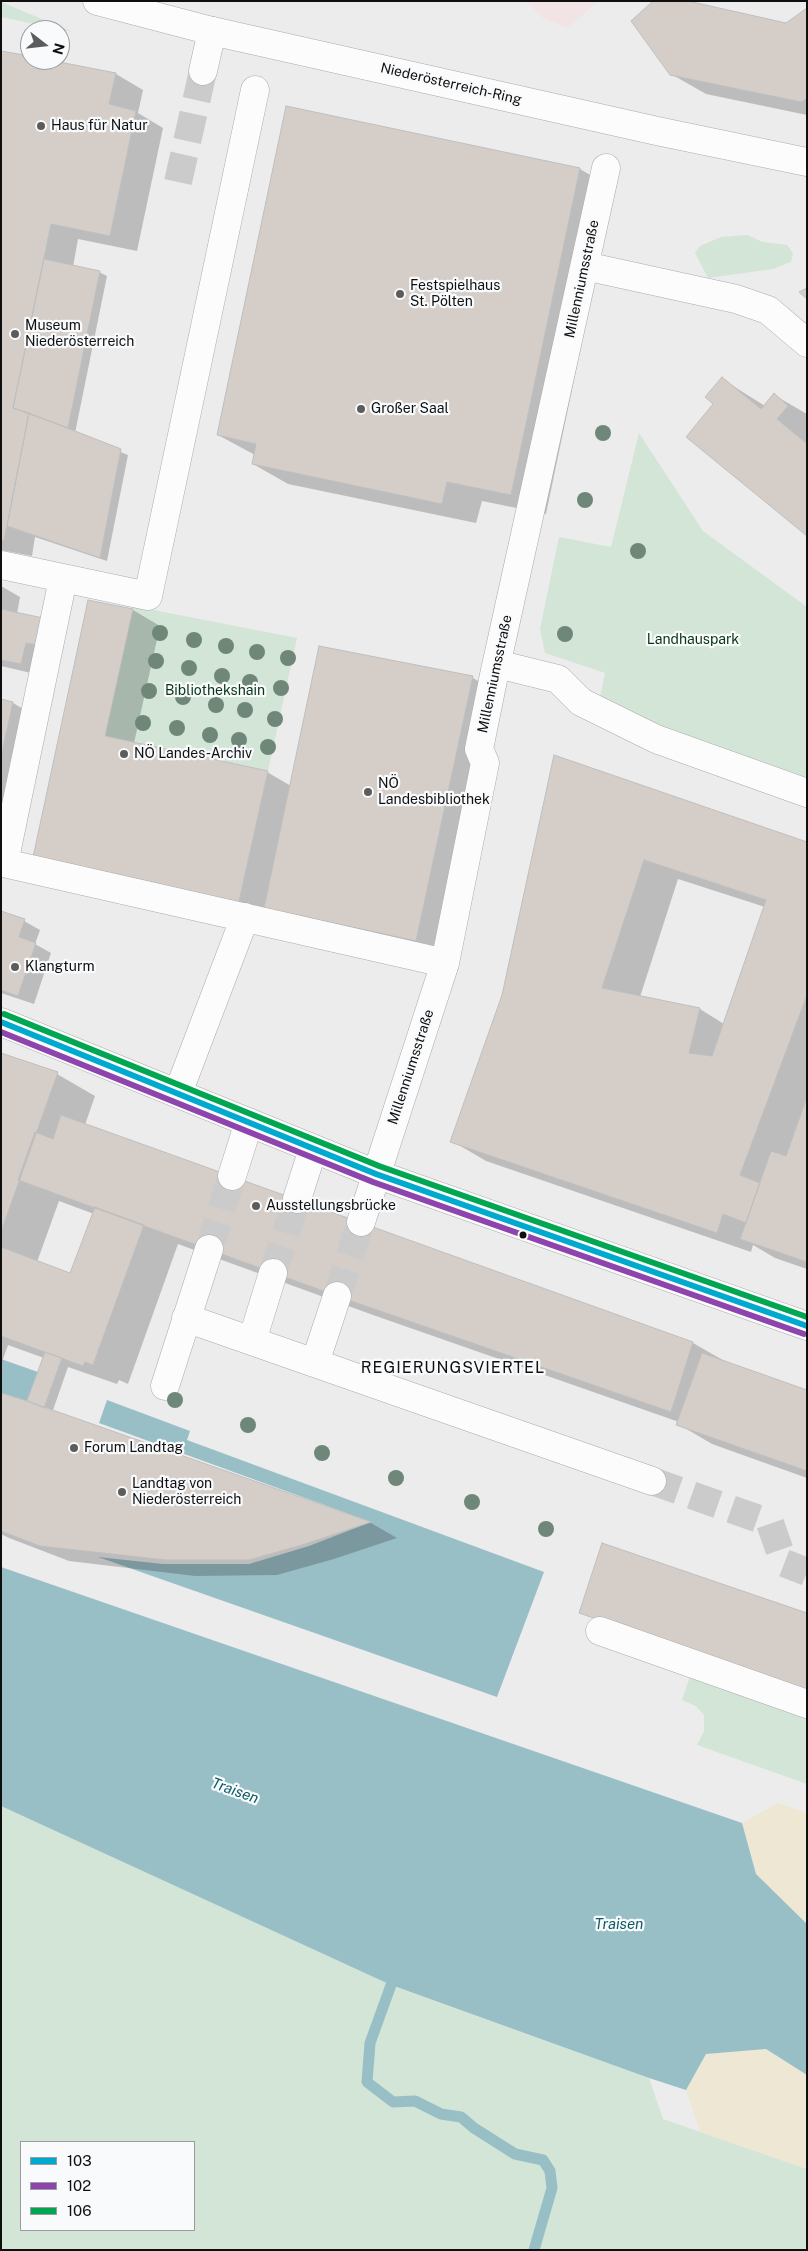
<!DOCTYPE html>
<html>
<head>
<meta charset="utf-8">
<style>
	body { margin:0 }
	#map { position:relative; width:808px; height:2251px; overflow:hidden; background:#ececed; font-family:"Public Sans",sans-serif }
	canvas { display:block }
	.frame { position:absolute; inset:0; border:2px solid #0f0f10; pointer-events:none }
	.legend { position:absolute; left:20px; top:2141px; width:175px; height:90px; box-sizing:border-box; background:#f8fafc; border:1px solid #9b9c9e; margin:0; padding:6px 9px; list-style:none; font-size:15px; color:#0f0f10 }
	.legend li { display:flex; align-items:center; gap:10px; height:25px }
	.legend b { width:25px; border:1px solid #9b9c9e }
	.north { position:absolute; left:20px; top:20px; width:50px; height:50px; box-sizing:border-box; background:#f8fafc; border:1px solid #9b9c9e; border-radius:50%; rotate:106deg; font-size:14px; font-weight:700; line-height:20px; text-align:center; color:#0f0f10 }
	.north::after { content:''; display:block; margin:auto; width:18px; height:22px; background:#5c5c5d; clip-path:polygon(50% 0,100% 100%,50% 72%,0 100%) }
</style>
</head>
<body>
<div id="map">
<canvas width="808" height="2251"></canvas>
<div class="frame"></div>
<ul class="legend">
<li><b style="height:6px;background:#00a9ce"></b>103</li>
<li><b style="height:6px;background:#8e44ad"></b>102</li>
<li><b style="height:6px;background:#00a651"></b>106</li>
</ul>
<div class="north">N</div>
</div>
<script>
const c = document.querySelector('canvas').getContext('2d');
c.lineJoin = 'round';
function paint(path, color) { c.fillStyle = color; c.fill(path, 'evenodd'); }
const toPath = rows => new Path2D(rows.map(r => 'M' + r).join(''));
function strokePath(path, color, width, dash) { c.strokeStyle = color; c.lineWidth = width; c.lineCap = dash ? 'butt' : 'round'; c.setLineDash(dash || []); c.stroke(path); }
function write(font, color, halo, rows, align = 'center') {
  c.font = font + ' "Public Sans",sans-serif'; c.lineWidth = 4.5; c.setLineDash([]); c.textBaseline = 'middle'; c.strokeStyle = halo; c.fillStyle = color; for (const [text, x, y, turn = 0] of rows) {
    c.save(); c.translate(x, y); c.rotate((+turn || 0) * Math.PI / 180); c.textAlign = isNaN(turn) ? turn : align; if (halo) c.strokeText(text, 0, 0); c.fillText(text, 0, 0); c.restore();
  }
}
paint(toPath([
	[526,1,598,1,568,28,544,19]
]), '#f2e3e4');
paint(toPath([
	[1,2,73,32,1,17],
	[747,235,763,242,787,245,793,253,791,262,773,269,708,278,695,253,700,246,721,237],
	[639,433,703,531,807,607,807,783,709,749,599,702,605,673,545,653,540,629,559,537,611,547],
	[133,606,297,638,268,771,105,736],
	[690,1676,807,1718,807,1784,697,1745,704,1731,704,1715,696,1706,682,1700],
	[1,1806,398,1988,649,2078,663,2119,807,2169,807,2250,1,2250],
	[21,2142,194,2142,194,2230,21,2230]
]), '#d3e5d6');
paint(toPath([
	[778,1803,807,1813,807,1924,756,1874,742,1823],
	[766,2049,807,2075,807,2169,700,2132,686,2090,706,2054]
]), '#ede7d3');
paint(toPath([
	[1,1359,38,1372,27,1401,1,1393],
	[107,1400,190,1431,187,1440,544,1572,497,1697,98,1557,163,1564,249,1564,309,1546,371,1522,99,1423],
	[1,1567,742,1823,756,1874,807,1924,807,2075,766,2049,706,2054,686,2090,649,2078,391,1985,1,1806]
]), '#99bfc6');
paint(toPath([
	[807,10,807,115,706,94,671,74,786,25],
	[1,52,30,57,30,60,43,60,116,74,143,90,138,113,163,128,137,251,78,239,73,267,99,272,107,276,75,433,128,455,107,561,35,537,32,556,1,550],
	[580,169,614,189,546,514,482,501,476,523,288,484,253,464,255,455,218,435],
	[722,379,765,406,774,395,807,414,807,534,715,404],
	[1,586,20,597,17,614,42,619,44,676,1,666],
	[89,601,133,610,160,626,134,743,267,772,291,786,320,647,473,678,500,694,444,956,61,877],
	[1,701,13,703,47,723,28,809,1,804],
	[555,756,807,843,807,1269,775,1258,753,1245,751,1252,486,1161,452,1141,503,995],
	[678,879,765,907,724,1024,700,1009,640,997],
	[1,913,24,921,40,930,35,944,51,953,34,1004,1,993],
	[1,1054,57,1074,95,1096,85,1125,693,1343,728,1363,807,1391,807,1478,712,1444,678,1424,679,1422,373,1315,178,1244,128,1384,119,1380,117,1384,68,1367,52,1413,371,1523,397,1538,334,1559,277,1575,195,1576,69,1561,9,1538,1,1534,1,1395,39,1408,44,1358,8,1345,1,1365],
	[59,1201,94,1214,71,1274,37,1262]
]), '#0003');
strokePath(toPath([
	[391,1985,370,2043,367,2082,393,2102,415,2101,441,2114,461,2117,474,2128,515,2154,543,2160,550,2171,552,2188,534,2250]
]), '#99bfc6', 11);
const building = toPath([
	[653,1,688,1,786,23,807,8,807,98,801,102,670,75,631,21,653,1],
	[1,51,30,56,30,60,49,60,116,73,109,104,136,111,110,236,51,224,13,408,29,413,4,541,1,540,1,51],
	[286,106,580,168,511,495,447,482,442,504,252,464,256,444,217,435,286,106],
	[44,259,100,271,68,428,13,408,44,259],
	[807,288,807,299,799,292,807,288],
	[722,377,761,409,774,393,788,406,777,419,807,444,807,536,686,437,713,404,705,397,722,377],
	[29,413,121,449,100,558,7,526,29,413],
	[88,600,133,609,105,736,268,771,238,906,32,862,88,600],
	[1,609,43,618,37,645,26,643,21,664,1,660,1,609],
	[319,646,473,676,416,941,264,908,319,646],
	[1,699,13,702,1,757,1,699],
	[554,755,807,842,807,995,740,1175,760,1183,746,1223,723,1214,717,1233,450,1142,502,995,554,755],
	[644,860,766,900,712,1056,689,1053,700,1008,602,988,644,860],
	[1,911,25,919,19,937,36,943,18,996,1,990,1,911],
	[1,1053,58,1072,1,1232,1,1053],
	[807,1097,807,1262,740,1239,771,1151,786,1156,807,1097],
	[61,1115,693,1342,671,1412,337,1296,18,1180,35,1132,53,1139,61,1115],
	[95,1207,144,1225,93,1365,85,1362,83,1366,1,1336,1,1247,70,1273,95,1207],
	[45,1352,62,1358,44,1408,27,1401,45,1352],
	[702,1353,807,1390,807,1471,676,1425,702,1353],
	[1,1393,27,1401,371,1522,305,1544,249,1560,166,1560,40,1546,1,1531,1,1393],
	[602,1543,807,1613,807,1692,579,1613,602,1543]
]);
paint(building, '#d5cec8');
strokePath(building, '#bfbebf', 1);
strokePath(toPath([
	[178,182,203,71],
	[209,1249,232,1176],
	[273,1273,297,1199],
	[337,1296,361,1222],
	[652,1481,770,1523,784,1563,807,1572]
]), '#cbcbcc', 28, [28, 14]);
const minor = toPath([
	[203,71,212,31],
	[585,266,736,299,768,310,807,343],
	[1,565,148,596,255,90],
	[497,664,558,679,581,702,656,739,807,793],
	[1,863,4,863,63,579],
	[4,863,445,963],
	[1,1022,376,1174,807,1326],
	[178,1093,245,917],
	[232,1176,249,1122],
	[297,1199,313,1149],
	[361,1222,445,963,485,763,479,749,494,675,606,168],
	[186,1318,652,1481],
	[252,1341,273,1273],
	[315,1363,337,1296],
	[165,1386,209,1249],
	[600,1631,807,1704]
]);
const major = toPath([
	[97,1,212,31,657,131,807,162]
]);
strokePath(minor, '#ababac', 29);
strokePath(major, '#ababac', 29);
strokePath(minor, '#fcfcfc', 28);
strokePath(major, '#fcfcfc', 28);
strokePath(toPath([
	[1,1022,376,1174,807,1326]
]), '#00a9ce', 6);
strokePath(toPath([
	[1,1032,373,1182,804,1334]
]), '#8e44ad', 6);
strokePath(toPath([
	[4,1014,379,1166,807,1317]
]), '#00a651', 6);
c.fillStyle = '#6f8778';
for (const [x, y] of [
	[603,433],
	[585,500],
	[638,551],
	[160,633],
	[565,634],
	[194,640],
	[226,646],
	[257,652],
	[288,658],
	[156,661],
	[189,668],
	[222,676],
	[250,682],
	[281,688],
	[149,691],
	[183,697],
	[216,705],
	[245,710],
	[275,719],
	[143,723],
	[177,728],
	[210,735],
	[239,740],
	[268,747],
	[175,1400],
	[248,1425],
	[322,1453],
	[396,1478],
	[472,1502],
	[546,1529]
]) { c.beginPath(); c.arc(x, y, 8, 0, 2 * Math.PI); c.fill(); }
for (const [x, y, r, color] of [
	[41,126,5,"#5c5c5d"],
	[400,294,5,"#5c5c5d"],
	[15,334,5,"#5c5c5d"],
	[361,409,5,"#5c5c5d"],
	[124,754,5,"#5c5c5d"],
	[368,792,5,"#5c5c5d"],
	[15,967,5,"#5c5c5d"],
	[256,1206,5,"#5c5c5d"],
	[523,1235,4.5,"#0f0f10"],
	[74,1448,5,"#5c5c5d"],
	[122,1492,5,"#5c5c5d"]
]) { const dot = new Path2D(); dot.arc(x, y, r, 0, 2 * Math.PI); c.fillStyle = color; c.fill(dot); strokePath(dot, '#f8fafc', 2); }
write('14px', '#0f0f10', '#f8fafc', [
	["Niederösterreich-Ring",451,84,13],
	["Millenniumsstraße",582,279,-78],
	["Millenniumsstraße",495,674,-78],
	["Millenniumsstraße",411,1067,-72]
]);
write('14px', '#0f0f10', '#f8fafc', [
	["Haus für Natur",51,126],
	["Festspielhaus",410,286],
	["St. Pölten",410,302],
	["Museum",25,326],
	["Niederösterreich",25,342],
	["Großer Saal",371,409],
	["NÖ Landes-Archiv",134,754],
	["NÖ",378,784],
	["Landesbibliothek",378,800],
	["Klangturm",25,967],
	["Ausstellungsbrücke",266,1206],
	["Forum Landtag",84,1448],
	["Landtag von",132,1484],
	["Niederösterreich",132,1500]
], 'left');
write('14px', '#083518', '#f8fafc', [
	["Landhauspark",693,640],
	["Bibliothekshain",215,691]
]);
write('italic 15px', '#0d5b66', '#f8fafc', [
	["Traisen",235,1791,20],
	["Traisen",619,1924]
]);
c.letterSpacing = '1px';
write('16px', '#0f0f10', '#f8fafc', [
	["REGIERUNGSVIERTEL",453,1368]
]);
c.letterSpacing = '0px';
</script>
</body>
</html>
